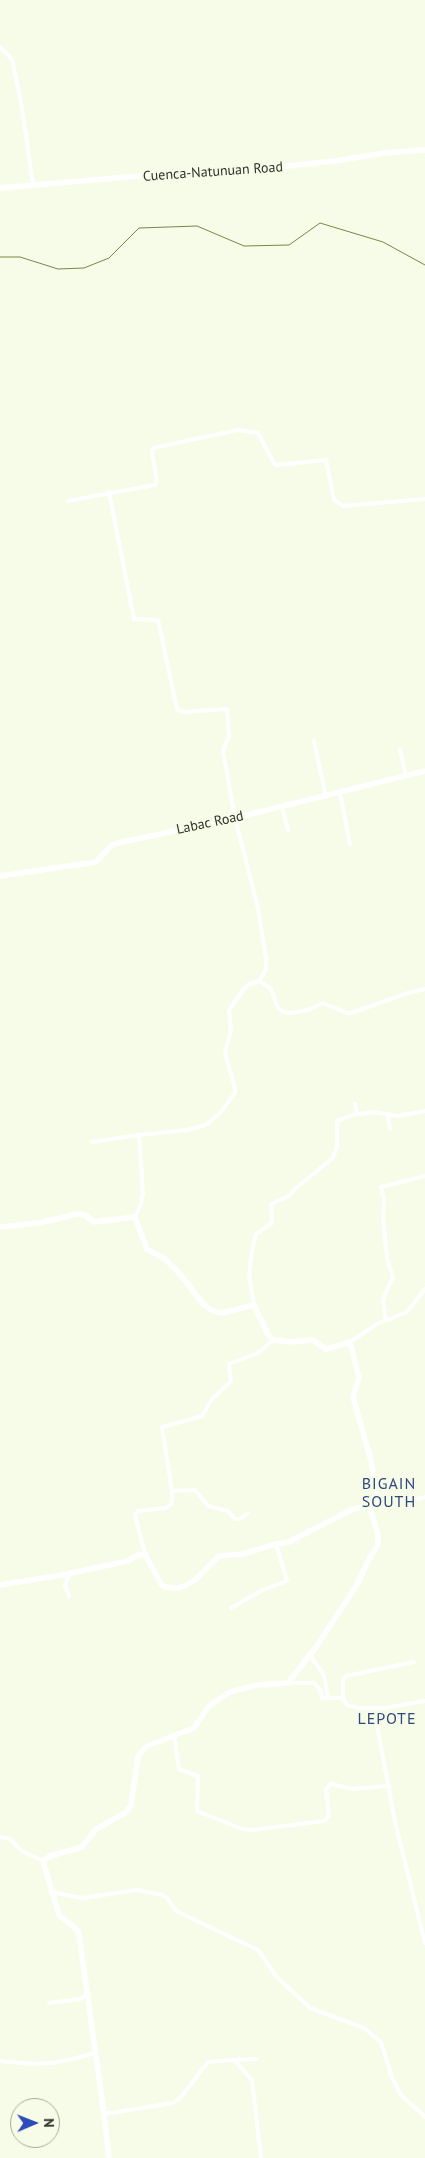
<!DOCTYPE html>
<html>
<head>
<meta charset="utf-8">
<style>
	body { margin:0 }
	#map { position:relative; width:425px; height:2158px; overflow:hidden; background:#f7fce8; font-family:"PT Sans",sans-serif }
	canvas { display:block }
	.north { position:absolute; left:10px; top:2098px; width:50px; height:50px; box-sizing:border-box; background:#f7fce8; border:1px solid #a7ab9c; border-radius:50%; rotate:89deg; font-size:14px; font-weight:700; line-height:20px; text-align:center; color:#30312a }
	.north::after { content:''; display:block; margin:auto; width:18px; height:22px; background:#2e4abb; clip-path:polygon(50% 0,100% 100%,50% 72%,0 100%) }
</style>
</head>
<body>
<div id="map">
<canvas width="425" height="2158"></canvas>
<div class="north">N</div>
</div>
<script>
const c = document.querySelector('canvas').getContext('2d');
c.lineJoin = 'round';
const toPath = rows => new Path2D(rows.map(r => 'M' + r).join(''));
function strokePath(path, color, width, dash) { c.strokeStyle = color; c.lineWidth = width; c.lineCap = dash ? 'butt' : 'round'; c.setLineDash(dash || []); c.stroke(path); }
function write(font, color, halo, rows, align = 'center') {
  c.font = font + ' "PT Sans",sans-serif'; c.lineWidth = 5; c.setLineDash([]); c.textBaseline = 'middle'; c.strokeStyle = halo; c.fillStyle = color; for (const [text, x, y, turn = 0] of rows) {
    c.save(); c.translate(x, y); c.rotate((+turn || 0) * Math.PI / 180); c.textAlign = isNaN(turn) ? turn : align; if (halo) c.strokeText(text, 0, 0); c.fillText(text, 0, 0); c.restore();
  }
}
strokePath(toPath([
	[0,257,20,257,58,269,84,268,109,258,139,228,197,226,244,246,289,245,320,223,383,242,425,265]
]), '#7a8545', 1);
strokePath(toPath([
	[0,47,12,59,22,108,33,185],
	[109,492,134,619,158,620,177,709,183,712,227,709,229,736,223,751,235,818,258,908,266,959,266,969,259,981,249,984,244,989,229,1010,231,1031,225,1053,235,1088,235,1093,220,1113,206,1125,187,1130,139,1135,143,1194,141,1204,135,1217],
	[68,501,155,485,157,481,152,453,153,448,238,430,258,433,274,463,277,465,326,460,334,500,343,506,425,499],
	[314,741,326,797],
	[400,750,406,776],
	[340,793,350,844],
	[282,807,288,830],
	[259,981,271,989,278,1008,284,1012,291,1013,308,1010,323,1003,347,1013,351,1013,408,993,425,989],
	[355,1104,357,1114],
	[388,1115,390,1129],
	[92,1142,139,1135],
	[254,1305,249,1276,252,1251,256,1234,272,1223,271,1204,289,1196,296,1188,333,1158,337,1146,337,1121,353,1115,374,1112,398,1116,425,1111],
	[386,1320,383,1301,387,1289,393,1278,387,1258,383,1218,384,1199,381,1187,425,1176],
	[350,1342,377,1324,407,1312,425,1289],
	[172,1491,195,1490,208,1506,228,1511,235,1519,240,1519,248,1513],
	[373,1503,399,1496,404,1496,411,1501,425,1497],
	[145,1554,135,1515,138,1511,166,1508,172,1503,172,1491,162,1427,202,1416,212,1399,231,1381,229,1364,258,1353,273,1340],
	[69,1574,65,1586,69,1596],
	[231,1608,263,1590,287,1581,276,1544],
	[309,1654,324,1675,328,1698],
	[288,1683,314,1683,321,1691,322,1698,343,1698,347,1705,358,1708,385,1708,425,1701],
	[343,1698,343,1679,346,1676,414,1662],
	[374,1709,395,1822,425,1943],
	[174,1735,179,1769,198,1776,197,1811,242,1829,252,1830,324,1821,329,1816,326,1789,331,1784,353,1789,389,1786],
	[0,1837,10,1839,22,1851,43,1861],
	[51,1892,82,1898,137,1890,162,1895,167,1898,176,1911,258,1950,276,1976,310,2008,364,2028,381,2042,392,2078,401,2095,425,2117],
	[49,2003,81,1999,87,1994],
	[234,2060,256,2059],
	[0,2061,32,2064,52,2063,73,2059,95,2053],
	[104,2114,173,2103,181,2097,208,2062,234,2060,252,2080,261,2158]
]), '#fff', 4);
strokePath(toPath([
	[0,188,162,174,278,167,335,161,384,153,425,150],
	[0,876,96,862,112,845,118,843,235,818,425,771],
	[0,1227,39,1223,77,1214,85,1215,94,1222,135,1217,147,1249,165,1259,180,1274,204,1305,213,1311,222,1313,254,1305,267,1333,273,1340,290,1342,313,1340,326,1349,350,1342,359,1378,353,1397,370,1457,376,1487,376,1499,369,1505,378,1535,378,1545,370,1557,358,1583,316,1647,288,1683,257,1685,230,1692,210,1705,194,1728,147,1746,138,1756,131,1805,125,1813,96,1829,82,1847,50,1856,43,1861,59,1915,76,1929,79,1934,104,2114,109,2158],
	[0,1585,62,1575,128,1561,135,1556,145,1554,161,1584,165,1587,177,1588,185,1586,196,1579,219,1556,243,1554,276,1544,289,1542,351,1510,369,1505]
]), '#fff', 5.5);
write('14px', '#30312a', '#f7fce8', [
	["Cuenca-Natunuan Road",213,172,-4],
	["Labac Road",210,823,-12]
]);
c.letterSpacing = '1px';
write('16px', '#324680', '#f7fce8', [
	["BIGAIN",389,1484],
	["SOUTH",389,1502],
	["LEPOTE",387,1719]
]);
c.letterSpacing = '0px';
</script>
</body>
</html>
